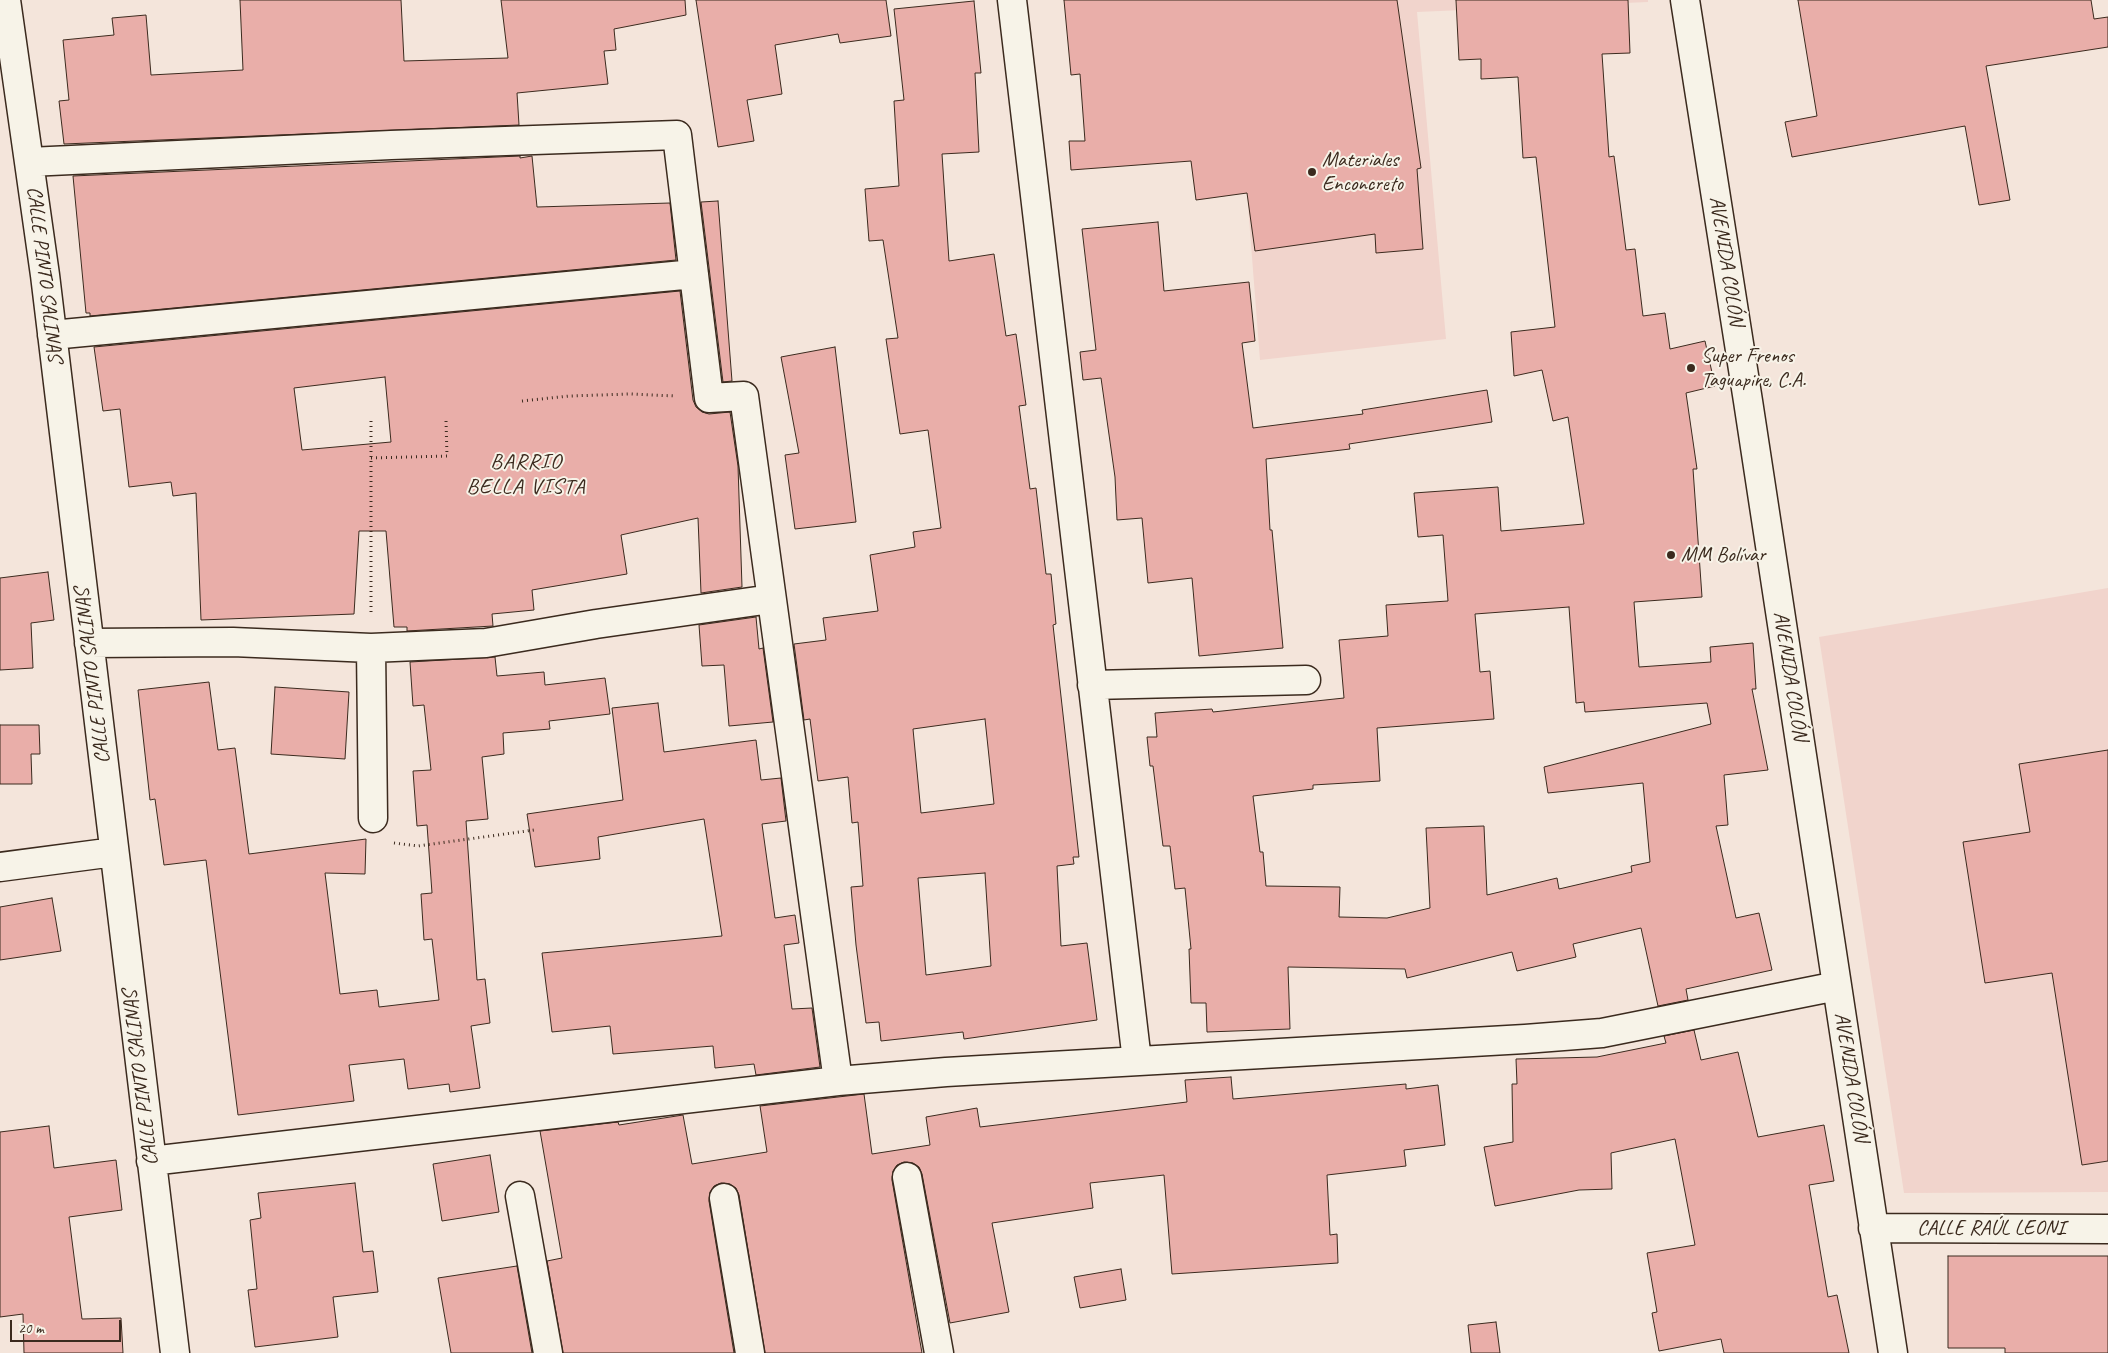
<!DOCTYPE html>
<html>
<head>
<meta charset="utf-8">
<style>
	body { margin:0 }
	#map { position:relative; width:2108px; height:1353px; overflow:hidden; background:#f4e5db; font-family:Caveat,sans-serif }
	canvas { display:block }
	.scale { position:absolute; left:10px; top:1320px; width:111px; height:22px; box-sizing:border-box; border:2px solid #3b2a1e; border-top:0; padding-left:6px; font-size:15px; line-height:18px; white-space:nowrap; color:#3b2a1e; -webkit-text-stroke:4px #f7f3e8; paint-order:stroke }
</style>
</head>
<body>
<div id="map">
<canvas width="2108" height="1353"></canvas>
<div class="scale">20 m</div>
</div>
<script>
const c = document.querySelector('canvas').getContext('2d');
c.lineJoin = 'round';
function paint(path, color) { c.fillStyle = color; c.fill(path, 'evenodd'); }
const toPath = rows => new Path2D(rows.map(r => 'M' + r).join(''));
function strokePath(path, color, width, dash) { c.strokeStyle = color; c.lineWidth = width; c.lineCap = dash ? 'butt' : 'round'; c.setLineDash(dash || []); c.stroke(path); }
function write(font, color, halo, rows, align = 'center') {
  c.font = font + ' Caveat,sans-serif'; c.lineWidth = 4; c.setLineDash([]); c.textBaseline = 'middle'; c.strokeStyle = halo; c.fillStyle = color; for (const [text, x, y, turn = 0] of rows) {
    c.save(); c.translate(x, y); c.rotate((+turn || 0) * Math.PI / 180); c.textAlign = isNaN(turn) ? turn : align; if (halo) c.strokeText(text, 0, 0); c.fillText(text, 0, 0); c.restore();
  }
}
paint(toPath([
	[1177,0,1648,0,1648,2,1417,12,1446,339,1260,360,1247,193,1196,200,1189,151],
	[2108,588,2108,1192,1904,1193,1819,637]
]), '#f1d4cc');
const building = toPath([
	[240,0,401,0,404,61,508,58,501,0,685,0,686,15,614,29,616,50,604,51,608,84,517,93,519,125,64,144,59,101,69,100,63,40,114,35,112,18,146,15,151,75,243,70,240,0],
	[696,0,886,0,891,36,840,43,838,34,775,45,782,94,747,100,754,141,718,147,696,0],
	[1064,0,1397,0,1421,168,1417,169,1423,249,1376,253,1375,234,1255,251,1247,193,1196,200,1191,161,1071,170,1069,141,1085,141,1080,74,1071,75,1064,0],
	[1456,0,1628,0,1630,53,1602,54,1609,157,1614,156,1626,250,1635,249,1643,316,1665,313,1670,349,1705,341,1715,386,1686,393,1697,469,1693,469,1702,597,1634,602,1639,667,1711,662,1710,647,1753,643,1756,689,1752,689,1768,770,1724,775,1728,825,1716,826,1736,918,1759,913,1772,970,1686,989,1688,1000,1658,1006,1641,928,1573,944,1576,957,1517,971,1512,952,1407,978,1405,969,1288,967,1290,1029,1207,1032,1206,1003,1191,1003,1189,949,1191,949,1185,888,1175,889,1170,846,1163,846,1153,766,1150,766,1147,737,1157,737,1155,713,1212,709,1213,712,1344,698,1339,640,1388,636,1386,605,1448,601,1443,535,1418,537,1414,493,1498,487,1501,531,1584,524,1568,417,1553,421,1542,370,1514,376,1511,332,1555,327,1536,157,1523,158,1518,77,1481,79,1481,59,1459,60,1456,0],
	[1569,607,1576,703,1584,702,1585,712,1707,703,1711,724,1544,767,1548,793,1643,783,1650,862,1631,866,1632,872,1559,889,1557,878,1487,895,1484,826,1426,828,1430,908,1387,918,1339,917,1340,887,1266,886,1263,852,1260,852,1253,796,1313,789,1313,785,1380,781,1377,728,1494,719,1490,671,1480,672,1475,614,1569,607],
	[1798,0,2091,0,2094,19,2108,17,2108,47,1986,66,2010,200,1979,205,1965,126,1792,157,1785,122,1817,116,1798,0],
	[974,1,981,73,975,73,979,152,942,154,949,261,994,254,1006,336,1016,334,1026,405,1019,406,1030,489,1036,488,1046,574,1051,574,1056,624,1053,625,1079,857,1073,857,1074,864,1057,866,1061,946,1087,943,1097,1020,964,1039,963,1032,881,1041,879,1022,866,1023,856,945,851,887,863,886,858,822,852,823,848,777,818,781,810,719,804,720,794,644,826,640,823,618,878,611,870,555,915,547,913,532,941,528,928,430,900,434,886,339,898,338,883,240,869,241,865,189,899,186,894,101,904,100,894,9,974,1],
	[985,719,994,804,921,813,913,729,985,719],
	[985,873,991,966,926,975,918,878,985,873],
	[520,156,520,158,532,156,537,207,670,203,676,260,90,316,90,313,86,313,73,176,520,156],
	[718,201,732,381,723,382,701,202,718,201],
	[1158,222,1164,291,1249,282,1255,341,1242,343,1253,428,1363,414,1362,410,1487,390,1492,422,1349,444,1350,449,1266,459,1270,530,1272,530,1283,648,1199,656,1192,578,1148,583,1142,518,1117,520,1115,477,1101,378,1083,380,1080,352,1096,350,1082,229,1158,222],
	[680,291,693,400,696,407,702,412,709,414,730,412,738,466,742,587,701,593,698,518,621,535,627,574,532,590,534,610,492,614,493,626,407,631,407,627,394,627,386,531,359,531,354,614,201,620,196,493,173,496,171,482,129,487,120,409,103,411,94,347,680,291],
	[385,377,391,442,302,450,294,388,385,377],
	[835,347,856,522,795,529,785,455,799,453,781,357,835,347],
	[48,572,54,620,31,623,33,668,0,670,0,578,48,572],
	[756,617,759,649,763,648,773,722,729,726,724,665,702,666,699,625,756,617],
	[495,657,497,676,544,672,545,685,605,678,610,714,549,721,550,729,503,733,504,754,482,757,488,819,466,821,477,980,485,979,490,1023,471,1026,480,1088,450,1092,449,1084,408,1089,404,1059,349,1065,354,1101,238,1115,206,860,164,865,155,799,150,800,138,690,209,682,218,750,235,748,249,854,366,839,365,874,325,873,340,994,377,990,379,1007,439,1000,432,939,424,940,421,894,432,893,427,825,417,826,413,771,431,770,424,705,413,706,410,662,495,657],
	[275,687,349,692,345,759,271,754,275,687],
	[658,703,664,752,756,740,761,780,781,778,786,821,762,824,775,918,795,915,799,943,784,945,792,1009,812,1008,820,1067,756,1075,754,1064,715,1068,713,1046,613,1054,610,1026,552,1032,542,953,722,936,704,819,598,837,600,859,535,867,527,814,623,800,612,708,658,703],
	[0,725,39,725,40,754,31,754,32,784,0,784,0,725],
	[2108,750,2108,1161,2082,1165,2052,973,1985,983,1963,842,2030,832,2019,764,2108,750],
	[52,898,61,951,0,960,0,907,52,898],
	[1694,1030,1701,1060,1738,1052,1758,1137,1824,1125,1834,1181,1809,1185,1828,1297,1837,1295,1849,1353,1724,1353,1721,1339,1659,1351,1652,1313,1657,1312,1647,1253,1695,1245,1675,1139,1611,1153,1612,1189,1579,1190,1495,1206,1484,1147,1513,1142,1512,1084,1517,1084,1516,1059,1597,1057,1666,1043,1664,1036,1694,1030],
	[1231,1077,1233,1099,1406,1084,1406,1089,1438,1085,1445,1145,1404,1150,1406,1166,1327,1175,1330,1235,1337,1234,1338,1263,1172,1274,1164,1175,1090,1183,1093,1208,992,1223,1009,1312,950,1323,922,1174,919,1167,913,1163,904,1162,897,1165,893,1171,892,1180,922,1353,765,1353,739,1195,736,1188,730,1184,721,1183,714,1186,710,1192,709,1201,734,1353,563,1353,547,1261,562,1258,540,1131,618,1122,619,1125,683,1115,692,1164,767,1152,760,1106,864,1094,872,1154,930,1145,926,1117,977,1108,980,1127,1187,1102,1185,1080,1231,1077],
	[49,1126,54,1168,116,1160,122,1210,69,1217,82,1319,121,1318,123,1353,24,1353,23,1314,0,1317,0,1132,49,1126],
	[490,1155,499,1212,442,1221,433,1164,490,1155],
	[355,1183,363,1252,373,1251,378,1292,333,1297,338,1337,255,1347,248,1290,257,1289,250,1220,261,1218,258,1193,355,1183],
	[1948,1256,2108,1256,2108,1353,2005,1353,2005,1348,1948,1348,1948,1256],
	[517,1266,532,1353,451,1353,438,1278,517,1266],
	[1121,1269,1126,1300,1080,1308,1074,1277,1121,1269],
	[1496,1322,1500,1353,1471,1353,1468,1325,1496,1322]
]);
paint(building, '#e9aea9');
strokePath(building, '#3b2a1e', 1);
const street = toPath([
	[6,0,45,275,175,1353],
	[1012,0,1137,1061],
	[1685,0,1748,401,1893,1353],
	[29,162,391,145,677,135,709,398,744,396,838,1081],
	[52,335,694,274],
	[89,643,233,642,371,648,486,643,596,624,771,599],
	[371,648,373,818],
	[1092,685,1306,680],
	[0,867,114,852],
	[151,1161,838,1081,946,1072,1525,1039,1602,1033,1837,986],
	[907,1177,939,1353],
	[520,1196,548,1353],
	[724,1198,750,1353],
	[1873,1228,2108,1229]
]);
strokePath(street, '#3b2a1e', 31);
strokePath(toPath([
	[522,401,569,396,630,394,676,396],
	[371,421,371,615],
	[371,458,447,456,446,420],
	[394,843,418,846,534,830]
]), '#3b2a1e', 3, [1, 4]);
strokePath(street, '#f7f3e8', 28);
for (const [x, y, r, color] of [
	[1312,172,5,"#3b2a1e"],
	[1691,368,5,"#3b2a1e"],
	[1671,555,5,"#3b2a1e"]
]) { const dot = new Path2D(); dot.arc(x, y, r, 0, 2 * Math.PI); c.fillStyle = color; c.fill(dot); strokePath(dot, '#f7f3e8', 2); }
write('21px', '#3b2a1e', '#f7f3e8', [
	["Materiales",1322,160],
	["Enconcreto",1322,184],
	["Super Frenos",1701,356],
	["Taguapire, C.A.",1701,380],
	["MM Bolívar",1681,555]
], 'left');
write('21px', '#3b2a1e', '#f7f3e8', [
	["AVENIDA COLÓN",1726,261,81],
	["CALLE PINTO SALINAS",44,274,83],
	["CALLE PINTO SALINAS",93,676,-97],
	["AVENIDA COLÓN",1790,676,81],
	["AVENIDA COLÓN",1851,1077,81],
	["CALLE PINTO SALINAS",141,1078,-97],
	["CALLE RAÚL LEONI",1991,1228]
]);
c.letterSpacing = '1px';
write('22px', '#3b2a1e', '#f7f3e8', [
	["BARRIO",526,462],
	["BELLA VISTA",526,487]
]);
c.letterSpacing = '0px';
</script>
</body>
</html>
